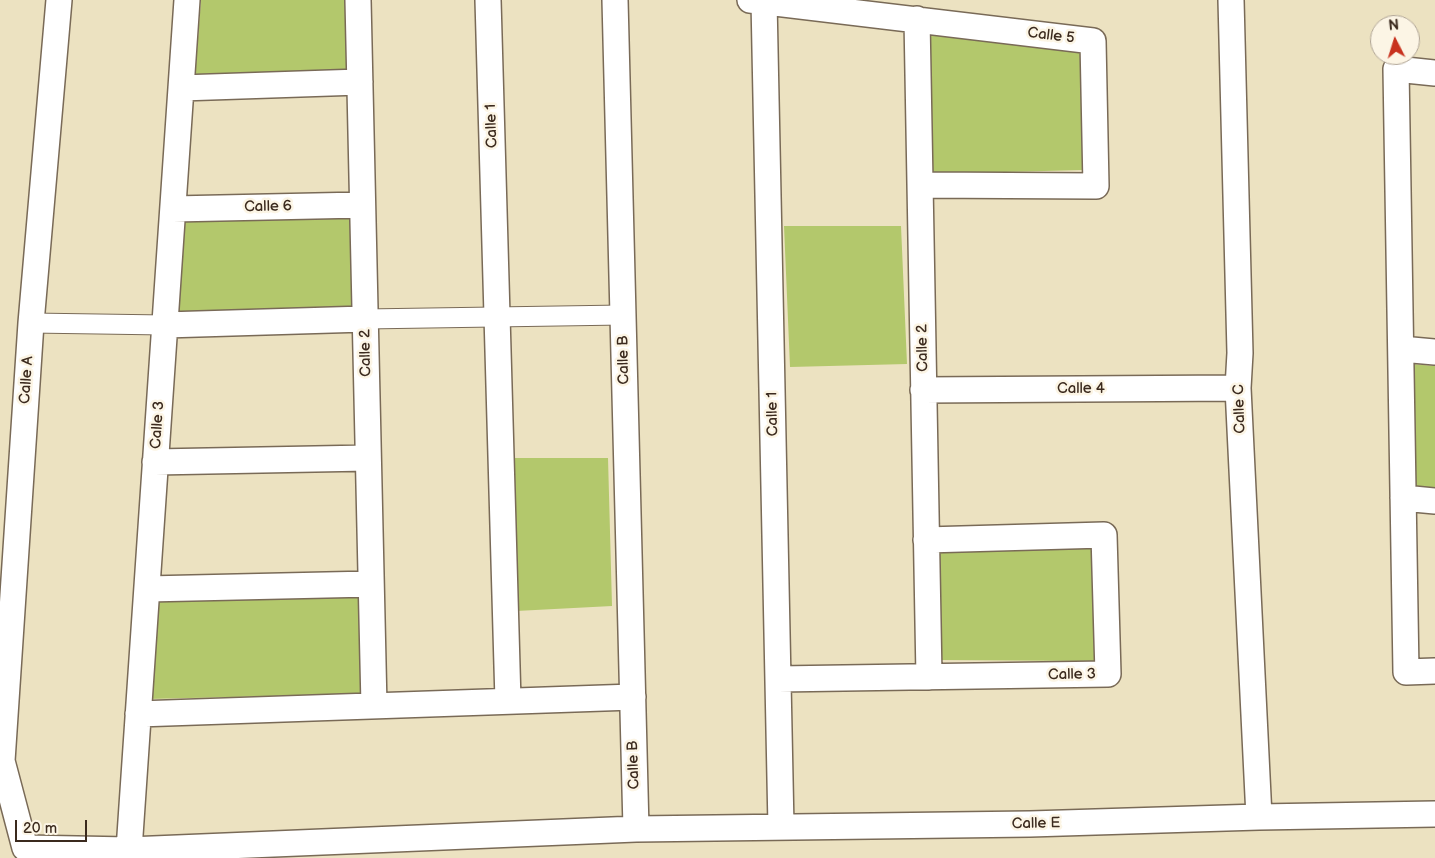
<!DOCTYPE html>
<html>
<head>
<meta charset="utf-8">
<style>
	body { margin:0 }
	#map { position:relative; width:1435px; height:858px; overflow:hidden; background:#ece2c1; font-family:"Balsamiq Sans",sans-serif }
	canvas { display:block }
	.north { position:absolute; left:1370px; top:15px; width:50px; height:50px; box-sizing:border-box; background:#fcf5e5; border:1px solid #afa495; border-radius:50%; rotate:355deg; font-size:14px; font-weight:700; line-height:20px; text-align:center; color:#3b2a1e }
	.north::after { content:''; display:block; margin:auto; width:18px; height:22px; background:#c8321e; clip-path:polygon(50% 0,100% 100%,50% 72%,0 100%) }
	.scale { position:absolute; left:15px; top:820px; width:72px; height:22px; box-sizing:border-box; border:2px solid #3b2a1e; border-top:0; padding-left:6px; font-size:15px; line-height:18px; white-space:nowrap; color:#3b2a1e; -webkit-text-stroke:4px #fcf5e5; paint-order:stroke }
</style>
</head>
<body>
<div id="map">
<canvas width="1435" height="858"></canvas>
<div class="north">N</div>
<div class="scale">20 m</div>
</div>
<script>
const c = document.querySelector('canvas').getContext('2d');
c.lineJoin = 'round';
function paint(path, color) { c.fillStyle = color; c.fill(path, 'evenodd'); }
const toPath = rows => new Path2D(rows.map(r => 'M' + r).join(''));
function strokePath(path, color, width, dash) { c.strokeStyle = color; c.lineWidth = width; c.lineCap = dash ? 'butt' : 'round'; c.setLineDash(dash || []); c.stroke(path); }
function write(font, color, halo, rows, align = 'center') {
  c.font = font + ' "Balsamiq Sans",sans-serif'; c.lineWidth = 5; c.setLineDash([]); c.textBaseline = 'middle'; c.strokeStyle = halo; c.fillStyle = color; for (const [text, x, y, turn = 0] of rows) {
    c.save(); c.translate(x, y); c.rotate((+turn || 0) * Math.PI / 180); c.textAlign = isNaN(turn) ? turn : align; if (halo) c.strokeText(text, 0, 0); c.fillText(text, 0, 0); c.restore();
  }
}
paint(toPath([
	[201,0,347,0,348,72,195,76],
	[927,33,1082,49,1083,170,927,174],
	[354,214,352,313,173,318,181,218],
	[784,226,901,226,907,364,790,367],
	[1411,364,1435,366,1435,488,1416,487],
	[512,458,608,458,612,606,516,611],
	[1094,547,1095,661,940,660,939,551],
	[359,591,362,694,147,699,155,598]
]), '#b3c86c');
const pedestrian = toPath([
	[365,319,623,315],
	[31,323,165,325]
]);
const minor = toPath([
	[59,0,31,323,2,761,25,848,129,850,636,829,615,0],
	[358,0,374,706],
	[488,0,508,701],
	[750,0,1093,41,1096,186,920,185],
	[1231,0,1240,353,1238,388,1259,817],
	[764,1,781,827],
	[917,19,929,677],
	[1435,73,1396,69,1406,672,1435,671],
	[181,88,360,82],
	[173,209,362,205],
	[165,325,365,319],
	[1401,349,1435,352],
	[923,390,1238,388],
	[155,462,368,458],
	[1403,498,1435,501],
	[147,589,371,584],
	[778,679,1108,674,1104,535,926,540],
	[138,714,633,697],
	[636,829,1030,824,1259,817,1435,814],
	[129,850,187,0]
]);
strokePath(pedestrian, '#796a57', 21);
strokePath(minor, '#796a57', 28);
strokePath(pedestrian, '#fff', 19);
strokePath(minor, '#fff', 25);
write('15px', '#3b2a1e', '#fcf5e5', [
	["Calle 5",1051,36,7],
	["Calle 1",492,126,-92],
	["Calle 6",268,207,-1],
	["Calle 2",923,348,-91],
	["Calle 2",366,353,-91],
	["Calle B",624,360,-91],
	["Calle A",27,380,-86],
	["Calle 4",1081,389],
	["Calle C",1240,409,-92],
	["Calle 1",773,414,-91],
	["Calle 3",158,425,-86],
	["Calle 3",1072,675,-1],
	["Calle B",634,765,-92],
	["Calle E",1036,824,-1]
]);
</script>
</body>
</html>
